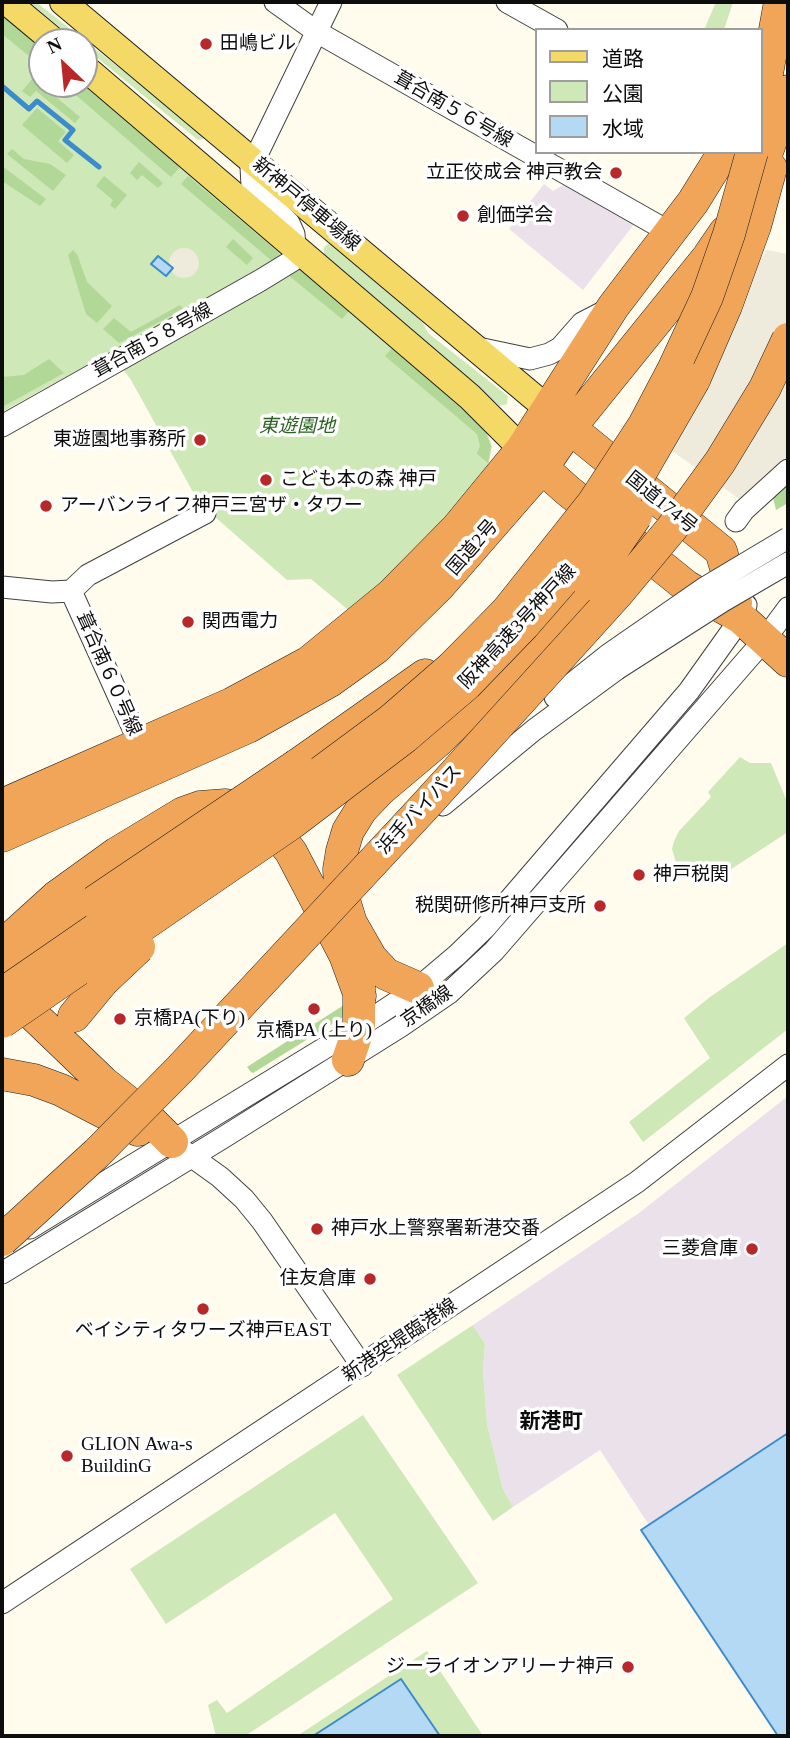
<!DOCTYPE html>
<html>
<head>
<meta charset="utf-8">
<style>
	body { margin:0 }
	#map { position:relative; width:790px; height:1738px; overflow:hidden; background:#fffced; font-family:"Times New Roman","Noto Sans JP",serif }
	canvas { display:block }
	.frame { position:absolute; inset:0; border:4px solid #0d0d0d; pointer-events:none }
	.legend { position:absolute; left:535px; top:28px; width:228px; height:126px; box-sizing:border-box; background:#fff; border:2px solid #9e9e9e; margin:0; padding:9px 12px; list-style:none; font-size:21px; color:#0d0d0d }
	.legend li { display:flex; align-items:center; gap:14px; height:35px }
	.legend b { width:35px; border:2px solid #9e9e9e }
	.north { position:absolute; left:28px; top:28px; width:70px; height:70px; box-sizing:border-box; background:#fff; border:2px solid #9e9e9e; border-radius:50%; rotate:334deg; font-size:19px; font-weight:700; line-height:28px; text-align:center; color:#0d0d0d }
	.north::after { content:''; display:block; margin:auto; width:24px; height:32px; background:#b92829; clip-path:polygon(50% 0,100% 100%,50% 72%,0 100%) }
</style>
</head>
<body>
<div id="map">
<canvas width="790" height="1738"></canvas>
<div class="frame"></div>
<ul class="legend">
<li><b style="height:9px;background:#f5d966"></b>道路</li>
<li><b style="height:19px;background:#cee8b7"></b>公園</li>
<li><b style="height:19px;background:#b3d9f4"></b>水域</li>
</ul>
<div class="north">N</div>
</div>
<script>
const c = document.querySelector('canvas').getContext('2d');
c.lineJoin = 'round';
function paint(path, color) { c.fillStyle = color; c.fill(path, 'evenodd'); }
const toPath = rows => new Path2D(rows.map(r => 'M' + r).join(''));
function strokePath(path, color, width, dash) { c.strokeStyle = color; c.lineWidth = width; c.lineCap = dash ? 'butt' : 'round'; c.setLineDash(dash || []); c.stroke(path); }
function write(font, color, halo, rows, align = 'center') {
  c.font = font + ' "Times New Roman","Noto Sans JP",serif'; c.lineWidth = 7; c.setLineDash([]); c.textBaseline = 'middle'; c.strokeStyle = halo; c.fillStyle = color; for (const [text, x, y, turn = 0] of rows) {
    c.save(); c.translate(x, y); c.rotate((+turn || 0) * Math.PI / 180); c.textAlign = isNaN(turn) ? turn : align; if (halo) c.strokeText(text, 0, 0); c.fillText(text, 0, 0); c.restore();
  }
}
paint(toPath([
	[544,184,553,191,563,185,635,223,583,290,509,229],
	[788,1096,788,1433,649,1525,600,1450,513,1507,503,1489,487,1424,483,1370,485,1344,473,1325,639,1213]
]), '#ebe1eb');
paint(toPath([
	[29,2,36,2,203,134,203,139,198,140,84,47,84,42,78,42],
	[716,2,733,2,724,30,704,30],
	[2,13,42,46,42,84,84,84,485,427,492,446,489,463,418,549,352,613,311,579,287,580,199,503,131,380,110,352,2,412],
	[331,242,406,307,423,323,428,333,508,396,507,404,500,406,324,257,324,247],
	[740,757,750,763,771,763,788,804,788,832,716,879,701,882,692,881,684,877,678,869,672,849,674,841,679,831,711,797,708,792],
	[788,943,788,1029,643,1142,629,1122,710,1058,684,1018,710,997],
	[473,1325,485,1344,483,1370,487,1424,503,1489,513,1507,493,1521,397,1375],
	[363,1415,478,1583,245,1736,216,1736,208,1705,217,1700,227,1713,393,1599,335,1513,166,1624,130,1569],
	[427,1651,483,1736,440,1736,422,1709,361,1736,297,1736]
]), '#cee8b7');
paint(toPath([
	[2,16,42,49,40,65,2,34],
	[33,78,80,117,75,123,36,91,30,97,22,91],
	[63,84,82,84,180,167,171,177],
	[37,108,66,132,58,141,74,155,67,163,22,125],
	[12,149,24,159,50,164,66,175,53,191,7,154],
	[139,162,163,183,158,188,142,175,137,180,130,173],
	[2,166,46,199,40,206,2,181],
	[104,176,127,195,115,209,110,205,113,200,96,186],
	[188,176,278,252,281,257,278,266,181,184],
	[233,239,253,258,247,265,226,247],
	[73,250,77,254,87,282,112,306,97,323,86,314,68,255],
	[296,271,302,271,349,311,342,319,288,275],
	[180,305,184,309,119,343,103,329,114,318,131,332],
	[392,348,484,428,491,446,488,463,477,454,480,446,477,434,385,356],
	[49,359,64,373,2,407,2,377,24,375],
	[788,482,788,503,776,510,773,498],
	[344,1005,344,1014,342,1018,253,1073,251,1072,247,1067]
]), '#b1d897');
paint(toPath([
	'169 263a15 15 0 1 1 30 0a15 15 0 1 1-30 0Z',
	[767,250,788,254,788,470,749,506,636,425]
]), '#eeeadc');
const water = toPath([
	[158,256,173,268,166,276,151,264,158,256],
	[788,1433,788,1736,778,1736,641,1530,788,1433],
	[401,1679,440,1736,313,1736,401,1679]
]);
paint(water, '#b3d9f4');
strokePath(water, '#3c8bca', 2);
strokePath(toPath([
	[2,86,29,109,37,101,73,130,65,140,99,167]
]), '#3c8bca', 5);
const minor = toPath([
	[275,2,317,32,671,233],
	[507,2,557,30],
	[295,246,294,234,289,223,252,186,251,167,331,2],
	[478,348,530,359,549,354,560,348,582,323,609,309],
	[2,426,261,280,292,261,301,252],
	[736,521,744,510,788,470],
	[2,587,52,592,71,591,140,744],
	[71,591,88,575,205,513],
	[555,697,608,655],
	[443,805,534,730,617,669],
	[181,1149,220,1177,244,1199,262,1221,362,1366],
	[30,1228,359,1027,418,988,457,955,486,927,689,691,741,618,746,605],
	[2,1273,224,1137,401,1026,449,993,494,951,765,639,788,608],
	[2,1603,637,1182,788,1065]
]);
const major = toPath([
	[7,2,55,42],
	[63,2,548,409],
	[84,67,470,397,522,449]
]);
const highway = toPath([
	[760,112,780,2],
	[749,190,765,158,788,91],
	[694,380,726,306,755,226,771,168],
	[554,415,721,551,736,603],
	[528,455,567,490,686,586,741,618,788,661],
	[297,765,425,675],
	[2,805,231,704,309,662,391,595,457,528,522,449,613,307,693,202,724,152],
	[2,836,248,727,330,681,376,648,440,585,542,468,569,429,708,257,725,232],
	[94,902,30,948,22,958,15,974,16,992,27,1009,103,1082,149,1119,172,1142],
	[2,946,56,897,117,853,183,813,200,807,226,805,253,813,268,823,291,852,345,955,360,996],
	[418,988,386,974,371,958,351,923,340,887,339,869,342,851,348,831,361,810,380,790,437,742,522,660,589,584],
	[74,1016,103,981],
	[348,1060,359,1027,359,976],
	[2,1074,34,1080,61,1090,138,1130]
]);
strokePath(minor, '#404040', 23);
strokePath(major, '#1e1e1e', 28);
strokePath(highway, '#1e1e1e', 33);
strokePath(minor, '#fff', 21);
strokePath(major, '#f5d966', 26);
strokePath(highway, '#f1a559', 32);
const minorBridge = toPath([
	[608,655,706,587,788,538],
	[617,669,723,601,788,563]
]);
const highwayBridge = toPath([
	[589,584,636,516],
	[94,902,297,765],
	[103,981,139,947],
	[2,994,279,803,391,720,452,667,507,611,593,503,644,425,673,370,707,297,729,234,752,152],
	[2,1022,292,823,405,737,467,684,524,625,577,564,638,477,694,380],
	[2,1240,97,1153,180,1069,425,806,617,594,672,528,720,462,765,388,788,339]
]);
strokePath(minorBridge, '#404040', 23, []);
strokePath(highwayBridge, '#1e1e1e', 33, []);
strokePath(minorBridge, '#fff', 21);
strokePath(highwayBridge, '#f1a559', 32);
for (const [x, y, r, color] of [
	[206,44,7,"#b92829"],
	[616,173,7,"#b92829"],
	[463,216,7,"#b92829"],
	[200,440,7,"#b92829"],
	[266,480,7,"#b92829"],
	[46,506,7,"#b92829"],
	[188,622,7,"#b92829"],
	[639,875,7,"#b92829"],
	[600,906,7,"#b92829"],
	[314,1009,7,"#b92829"],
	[120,1019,7,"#b92829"],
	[317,1229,7,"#b92829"],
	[752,1249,7,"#b92829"],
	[370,1279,7,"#b92829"],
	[203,1309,7,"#b92829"],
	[67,1456,7,"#b92829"],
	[628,1667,7,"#b92829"]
]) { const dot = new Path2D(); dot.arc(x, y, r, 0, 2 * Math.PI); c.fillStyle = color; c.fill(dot); strokePath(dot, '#fff', 2.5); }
write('19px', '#0d0d0d', '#fff', [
	["田嶋ビル",220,44],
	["立正佼成会 神戸教会",602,173,"right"],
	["創価学会",477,216],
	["東遊園地事務所",186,440,"right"],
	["こども本の森 神戸",280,480],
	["アーバンライフ神戸三宮ザ・タワー",60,506],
	["関西電力",202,622],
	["神戸税関",653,875],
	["税関研修所神戸支所",586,906,"right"],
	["京橋PA(下り)",134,1019],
	["京橋PA (上り)",314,1031,"center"],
	["神戸水上警察署新港交番",331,1229],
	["三菱倉庫",738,1249,"right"],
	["住友倉庫",356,1279,"right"],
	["ベイシティタワーズ神戸EAST",203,1331,"center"],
	["GLION Awa‐s",81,1445],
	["BuildinG",81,1467],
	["ジーライオンアリーナ神戸",614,1667,"right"]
], 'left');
write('19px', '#0d0d0d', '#fff', [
	["葺合南５６号線",453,110,30],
	["新神戸停車場線",306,205,40],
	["葺合南５８号線",153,341,-29],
	["国道174号",661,503,39],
	["国道2号",473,548,-49],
	["阪神高速3号神戸線",518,627,-47],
	["葺合南６０号線",108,674,66],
	["浜手バイパス",420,810,-47],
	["京橋線",427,1007,-35],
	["新港突堤臨港線",400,1341,-34]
]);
write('italic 19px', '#2a621f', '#fff', [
	["東遊園地",297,427]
]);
write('bold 21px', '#0d0d0d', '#fff', [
	["新港町",551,1423]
]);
</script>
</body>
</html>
